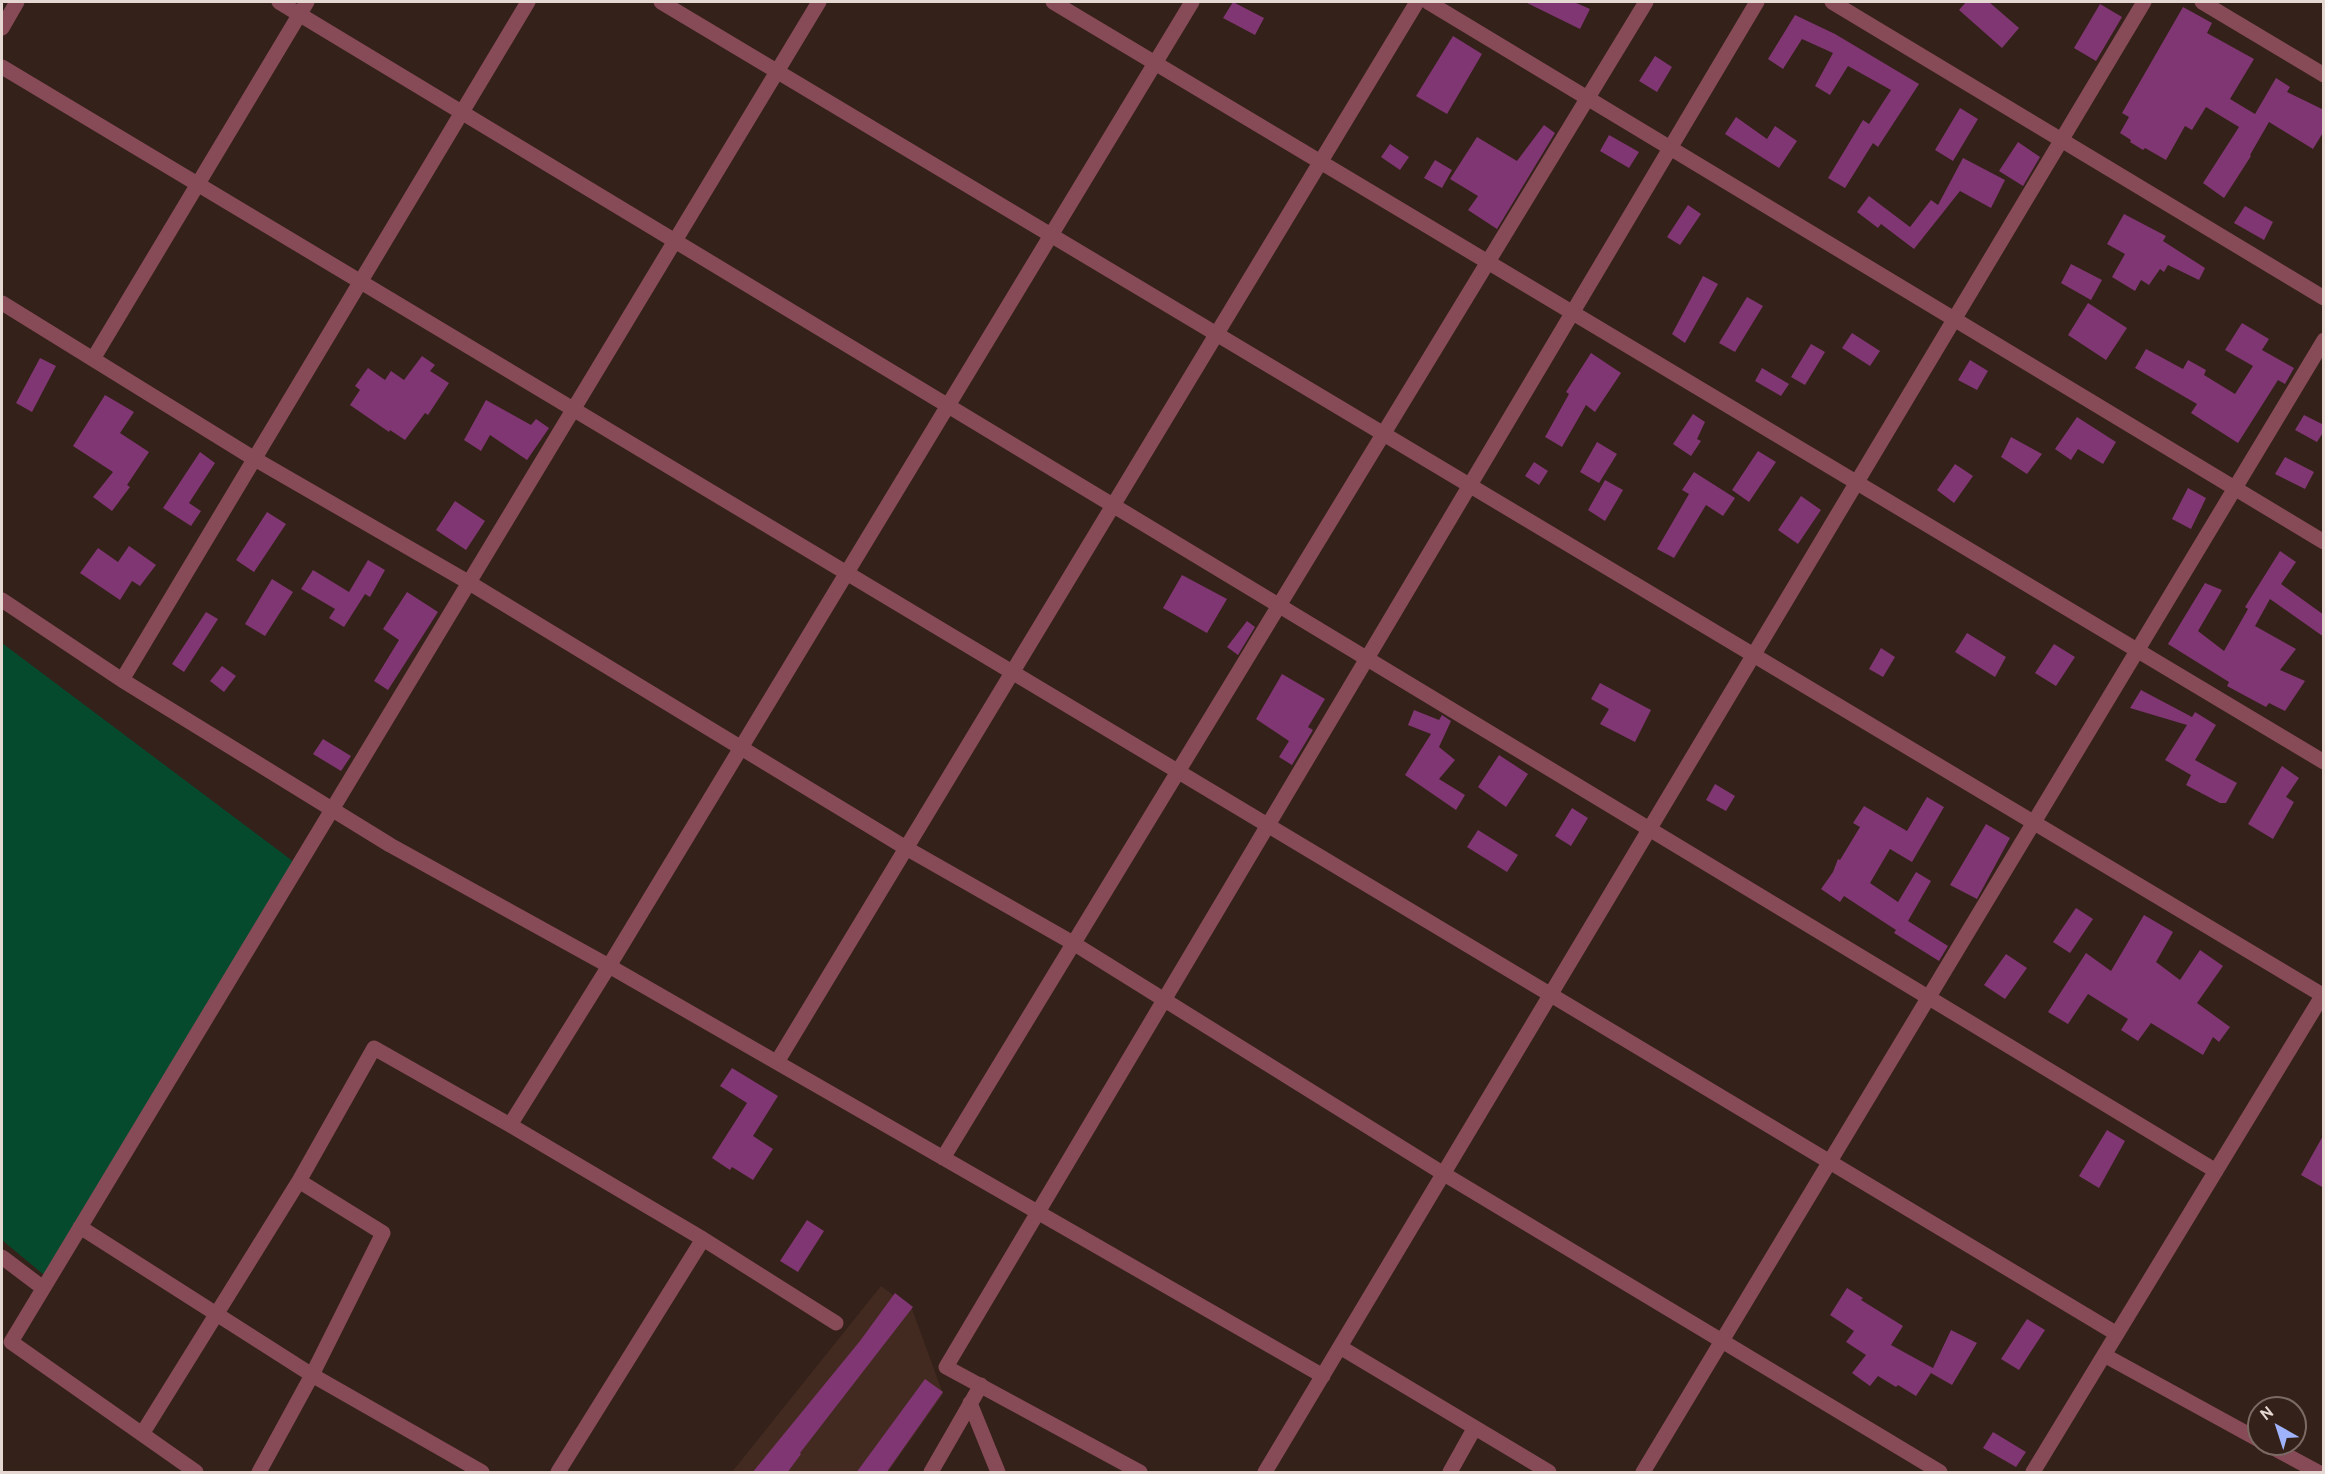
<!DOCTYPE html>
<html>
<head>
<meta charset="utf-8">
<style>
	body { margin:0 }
	#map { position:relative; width:2325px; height:1474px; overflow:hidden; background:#34211a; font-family:Cabin,sans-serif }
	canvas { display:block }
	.frame { position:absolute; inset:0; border:3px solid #e5d8d3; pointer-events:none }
	.north { position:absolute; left:2247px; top:1396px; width:60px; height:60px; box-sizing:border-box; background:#34211a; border:2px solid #7b6a64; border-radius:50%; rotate:321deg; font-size:16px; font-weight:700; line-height:24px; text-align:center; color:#e5d8d3 }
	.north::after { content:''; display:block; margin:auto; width:21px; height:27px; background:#9fb3fd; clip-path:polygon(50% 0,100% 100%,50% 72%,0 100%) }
</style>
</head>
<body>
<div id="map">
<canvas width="2325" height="1474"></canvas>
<div class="frame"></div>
<div class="north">N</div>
</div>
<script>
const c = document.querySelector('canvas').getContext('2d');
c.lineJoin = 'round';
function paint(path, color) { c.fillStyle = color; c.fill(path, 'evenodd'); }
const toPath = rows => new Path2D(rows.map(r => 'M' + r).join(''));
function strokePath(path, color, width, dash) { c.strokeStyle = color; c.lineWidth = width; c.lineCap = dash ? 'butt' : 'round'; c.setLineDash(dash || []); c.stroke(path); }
paint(toPath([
	[881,1286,912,1309,943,1394,888,1472,732,1472]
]), '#422a20');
paint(toPath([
	[2,643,294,862,44,1275,2,1240]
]), '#054a2d');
paint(toPath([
	[1233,2,1264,18,1255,35,1223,18],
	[1525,2,1574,2,1590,9,1580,29],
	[1966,2,1989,2,2019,28,2002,48,1959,10],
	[2100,4,2122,17,2096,61,2074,48],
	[2183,7,2212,23,2207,33,2254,59,2230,99,2255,114,2276,78,2290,87,2287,92,2324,110,2324,131,2313,149,2269,122,2250,155,2251,156,2224,198,2203,183,2239,127,2206,107,2192,130,2185,126,2166,160,2145,148,2143,150,2130,142,2131,140,2120,133,2129,117,2122,113],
	[1795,15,1835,34,1919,84,1878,147,1873,143,1845,188,1828,178,1863,120,1869,124,1891,90,1848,66,1830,95,1815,86,1833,53,1802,39,1783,69,1768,59],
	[1453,36,1482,54,1447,114,1416,96],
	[1655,56,1672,67,1657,92,1639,81],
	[1960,108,1978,119,1953,161,1935,150],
	[1736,117,1767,139,1775,126,1797,141,1779,168,1725,134],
	[1544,125,1555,133,1497,229,1468,210,1478,196,1450,179,1477,137,1517,161],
	[1609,135,1639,152,1629,168,1600,151],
	[2018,142,2040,157,2023,186,1999,171],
	[1390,144,1409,157,1400,170,1381,157],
	[1963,158,2005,180,1991,208,1960,191,1914,249,1881,224,1878,228,1857,212,1869,196,1910,227,1931,200,1938,205],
	[1435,160,1452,170,1442,188,1424,178],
	[1688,205,1701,214,1680,245,1667,237],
	[2245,206,2273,222,2264,240,2234,223],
	[2124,214,2166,236,2163,241,2205,268,2199,280,2168,265,2164,272,2160,269,2149,285,2141,280,2135,291,2112,277,2125,254,2107,244],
	[2071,264,2102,280,2091,300,2061,283],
	[1703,276,1718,284,1685,343,1672,334],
	[1747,297,1763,306,1735,352,1719,343],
	[2088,303,2127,328,2106,360,2068,335],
	[2242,323,2269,339,2262,350,2294,368,2285,384,2278,380,2238,443,2191,413,2197,404,2135,368,2146,349,2183,369,2188,360,2206,370,2204,375,2235,394,2253,366,2225,350],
	[1852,333,1880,351,1870,366,1842,348],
	[1811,344,1825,352,1805,385,1791,377],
	[1591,353,1621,373,1595,412,1586,405,1562,447,1545,437,1569,394,1566,392],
	[422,356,435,365,430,371,449,383,428,415,425,413,405,440,390,430,389,432,350,405,360,390,355,386,368,368,385,380,391,371,404,380],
	[40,358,56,366,32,412,16,403],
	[1970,360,1988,371,1977,390,1958,380],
	[1762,368,1789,384,1781,396,1755,381],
	[105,395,134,412,120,433,149,452,127,485,130,487,112,511,93,497,113,472,73,446],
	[486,400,531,425,536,419,549,428,527,460,490,435,481,451,464,440],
	[1693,414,1705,422,1697,439,1701,441,1691,456,1673,444],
	[2304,415,2324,425,2324,431,2317,442,2295,430],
	[2077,417,2116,442,2103,464,2078,449,2071,460,2055,449],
	[2011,437,2042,454,2027,474,2001,457],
	[1597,442,1617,454,1599,483,1580,472],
	[1758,451,1776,462,1749,502,1732,490],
	[200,452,215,463,189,503,201,511,191,526,163,508],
	[2285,457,2314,472,2305,489,2275,474],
	[1534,462,1548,471,1539,485,1525,476],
	[1955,464,1973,476,1954,503,1937,490],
	[1694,472,1735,498,1723,516,1706,505,1674,558,1657,549,1689,494,1682,490],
	[1605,480,1623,490,1605,521,1588,510],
	[2188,488,2206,498,2191,529,2172,519],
	[1801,496,1821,510,1798,544,1778,530],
	[455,501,485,521,466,550,436,530],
	[267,512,286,524,254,572,236,560],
	[129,546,156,565,140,586,132,581,120,600,80,573,98,548,118,562],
	[2280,551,2296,562,2281,584,2324,615,2324,637,2270,599,2255,626,2296,649,2280,670,2305,681,2285,711,2269,703,2266,707,2227,686,2229,682,2168,644,2205,583,2222,590,2198,631,2224,651,2248,609,2245,607],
	[368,560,385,570,370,597,365,594,344,627,329,618,335,609,301,589,313,570,349,592],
	[1182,575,1227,599,1207,633,1163,608],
	[272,579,293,592,265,636,245,624],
	[407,592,438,612,388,690,374,681,399,640,383,629],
	[206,612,218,619,184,672,172,664],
	[1247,621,1255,627,1238,655,1227,647],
	[1967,633,2006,657,1995,677,1955,652],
	[2054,644,2075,657,2056,686,2035,673],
	[1881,648,1895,657,1883,677,1869,669],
	[222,666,236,676,224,692,210,681],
	[1282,674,1325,699,1308,727,1313,730,1292,765,1279,757,1289,741,1256,719],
	[1600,683,1651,710,1635,742,1600,724,1609,709,1591,699],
	[2141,690,2192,717,2195,712,2216,725,2195,760,2237,783,2226,803,2220,803,2186,785,2191,775,2165,760,2187,725,2130,708],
	[1414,710,1439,720,1442,715,1451,721,1439,747,1455,760,1439,779,1465,795,1456,810,1405,775,1431,734,1408,725],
	[323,739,351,756,341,771,313,754],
	[1499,755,1528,774,1506,807,1478,787],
	[2282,766,2299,778,2286,797,2294,802,2273,839,2248,824],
	[1715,784,1735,796,1726,811,1706,800],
	[1927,797,1944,807,1912,862,1890,849,1870,883,1898,902,1916,872,1931,881,1908,921,1948,946,1939,961,1894,933,1896,930,1844,896,1840,902,1821,889,1833,872,1838,859,1840,860,1860,827,1853,823,1864,806,1907,831],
	[1572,808,1588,818,1571,846,1555,836],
	[1986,824,2010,838,1977,899,1950,885],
	[1478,830,1518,855,1507,872,1467,847],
	[2076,908,2093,919,2070,953,2053,942],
	[2144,915,2173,932,2156,962,2180,980,2200,950,2223,966,2197,1003,2230,1027,2219,1042,2213,1037,2203,1055,2151,1023,2138,1041,2121,1030,2128,1019,2088,994,2068,1024,2048,1012,2086,953,2111,971],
	[2006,954,2027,968,2005,999,1984,985],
	[732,1068,778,1096,753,1136,773,1149,753,1180,732,1167,730,1170,712,1158,747,1103,720,1086],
	[2107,1130,2125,1141,2099,1188,2079,1176],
	[2324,1134,2324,1188,2301,1175],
	[807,1220,824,1231,798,1272,780,1261],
	[1847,1288,1863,1298,1861,1300,1903,1326,1891,1345,1933,1368,1951,1330,1977,1343,1952,1385,1931,1373,1916,1396,1898,1385,1896,1387,1878,1376,1870,1386,1852,1373,1866,1355,1846,1342,1854,1331,1830,1315],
	[895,1293,913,1307,800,1453,801,1454,787,1473,752,1473,860,1341],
	[2027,1319,2045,1330,2019,1370,2001,1359],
	[925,1379,943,1392,886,1473,856,1473],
	[1993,1432,2026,1452,2016,1467,1983,1448]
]), '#803672');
strokePath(toPath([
	[279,2,2216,1171],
	[661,2,2324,996],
	[1053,2,2324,762],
	[1428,2,2324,542],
	[1832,2,2324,298],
	[2202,2,2324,75],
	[2,28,17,2],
	[2,67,2117,1334],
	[2,303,253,458,468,582,906,848,1073,943,1444,1174,1940,1472],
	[93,359,307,2],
	[2,600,122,680,390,845,609,966,1323,1376],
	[122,680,528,2],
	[777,1062,1417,2],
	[510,1125,609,966,1192,2],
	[943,1158,1646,2],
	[80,1227,312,1375,482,1472],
	[2,1257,43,1288],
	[1340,1347,1549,1472],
	[2104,1355,2259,1440],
	[970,1403,998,1472],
	[142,1434,299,1181,374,1048,510,1125,703,1239,836,1323],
	[2266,1444,2318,1472],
	[196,1472,11,1342,819,2],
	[259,1472,312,1375,383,1233,299,1181],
	[558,1472,703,1239],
	[931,1472,981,1385],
	[1140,1472,946,1367,1757,2],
	[1265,1472,2144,2],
	[1450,1472,1474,1429],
	[1643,1472,2324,340],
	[2033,1472,2324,993]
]), '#874a57', 15);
</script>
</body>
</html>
